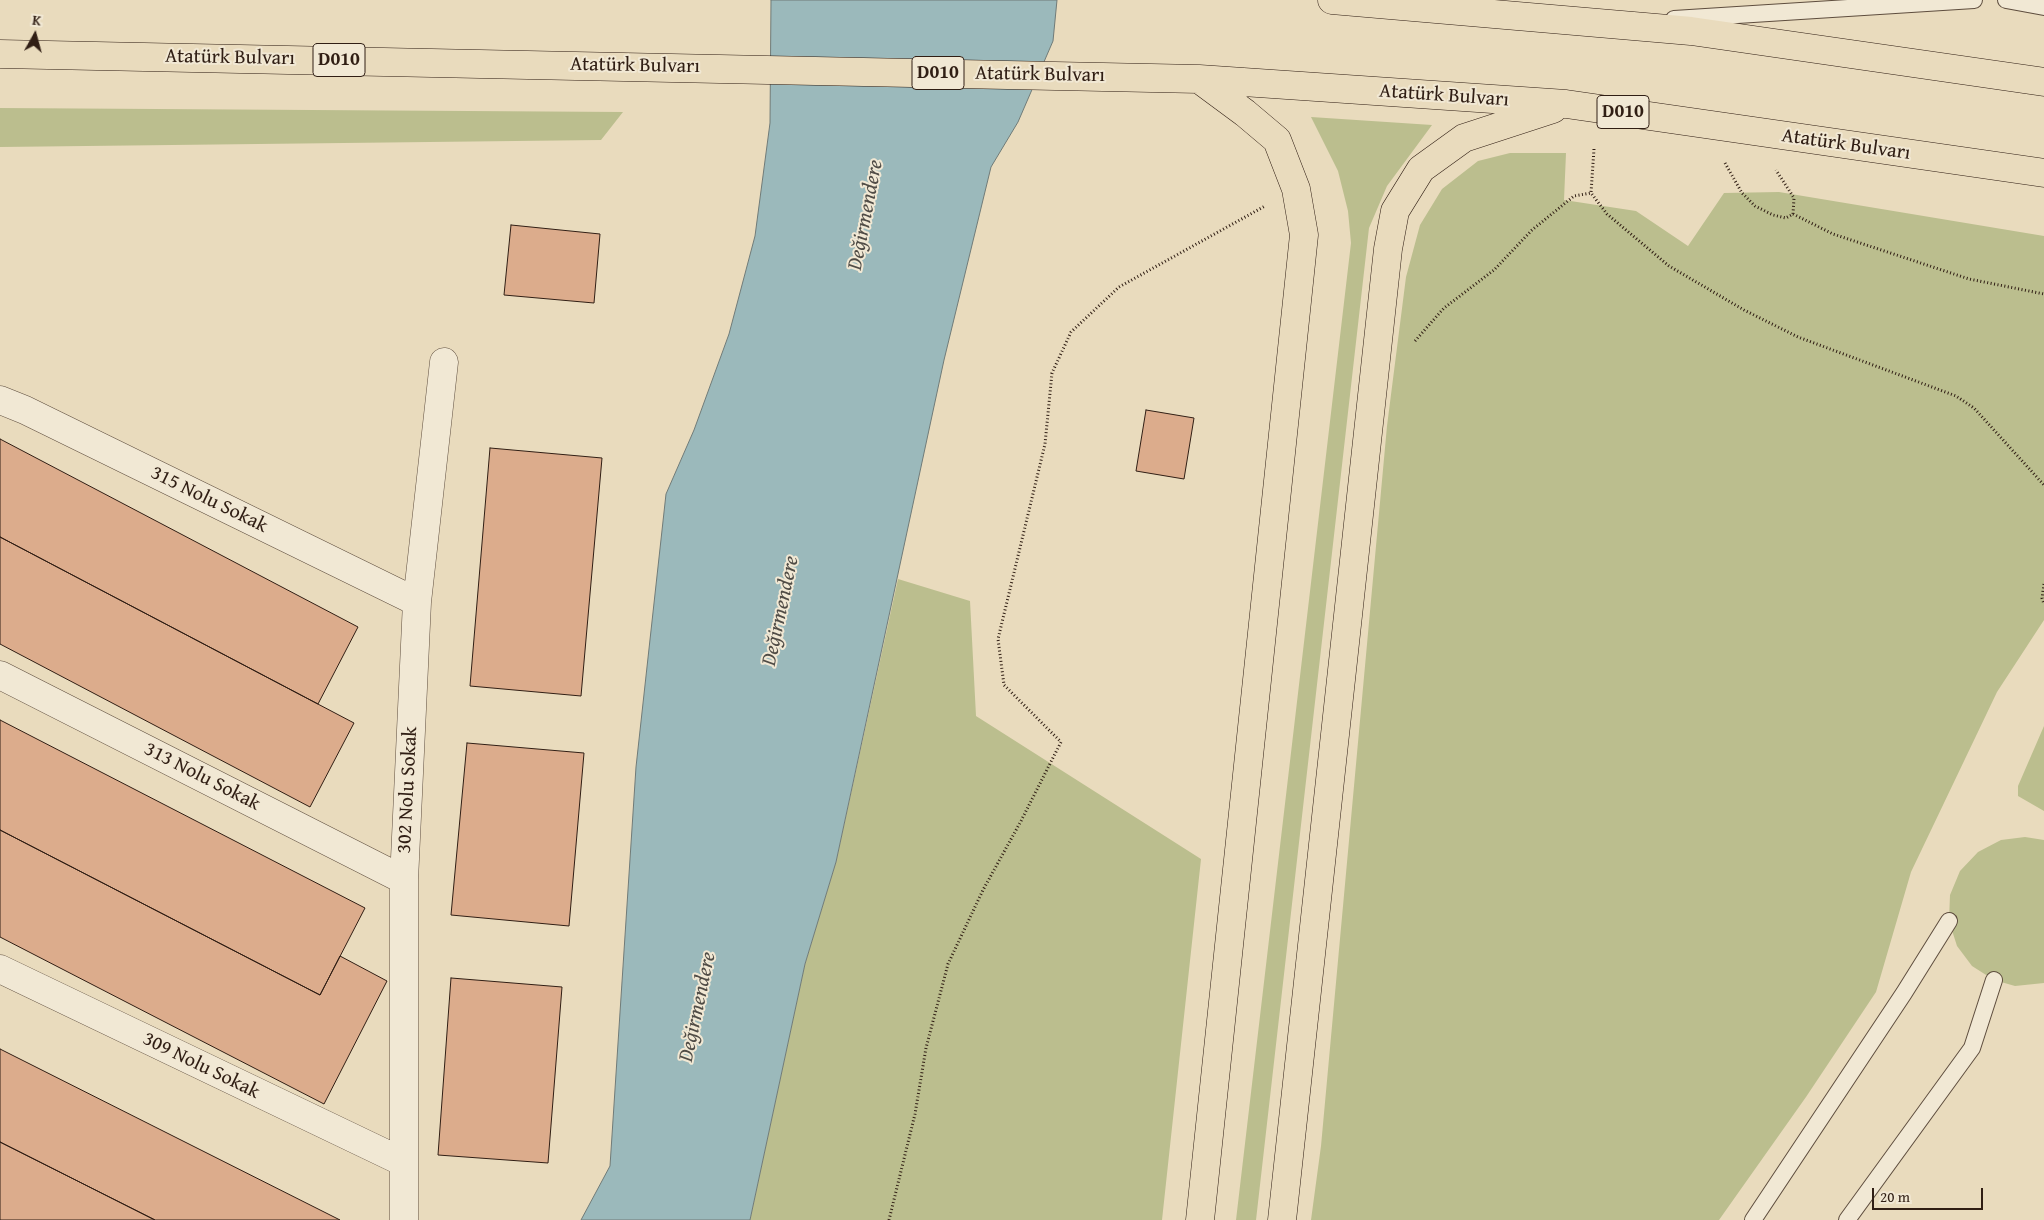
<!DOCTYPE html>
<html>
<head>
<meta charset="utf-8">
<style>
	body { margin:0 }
	#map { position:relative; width:2044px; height:1220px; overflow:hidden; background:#e9dbbd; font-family:"Gentium Book Plus",serif }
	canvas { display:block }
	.north { position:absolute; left:10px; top:10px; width:50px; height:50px; -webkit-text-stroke:4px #f1e8d4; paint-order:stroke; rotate:7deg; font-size:14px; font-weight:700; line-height:20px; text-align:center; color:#301e14 }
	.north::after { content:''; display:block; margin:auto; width:18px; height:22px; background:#301e14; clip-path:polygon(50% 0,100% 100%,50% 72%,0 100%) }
	.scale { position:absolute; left:1872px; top:1188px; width:111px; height:22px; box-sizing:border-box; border:2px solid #301e14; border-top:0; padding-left:6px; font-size:15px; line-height:18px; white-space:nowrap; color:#301e14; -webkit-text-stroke:4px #f1e8d4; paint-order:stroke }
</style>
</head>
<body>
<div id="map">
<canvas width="2044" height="1220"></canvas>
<div class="north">K</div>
<div class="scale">20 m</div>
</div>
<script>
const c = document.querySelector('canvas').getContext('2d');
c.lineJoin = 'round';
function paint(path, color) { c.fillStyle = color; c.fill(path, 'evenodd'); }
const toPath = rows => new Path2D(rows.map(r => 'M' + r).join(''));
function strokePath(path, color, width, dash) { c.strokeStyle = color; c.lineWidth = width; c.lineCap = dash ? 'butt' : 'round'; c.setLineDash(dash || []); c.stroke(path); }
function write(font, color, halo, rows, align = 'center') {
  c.font = font + ' "Gentium Book Plus",serif'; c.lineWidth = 4; c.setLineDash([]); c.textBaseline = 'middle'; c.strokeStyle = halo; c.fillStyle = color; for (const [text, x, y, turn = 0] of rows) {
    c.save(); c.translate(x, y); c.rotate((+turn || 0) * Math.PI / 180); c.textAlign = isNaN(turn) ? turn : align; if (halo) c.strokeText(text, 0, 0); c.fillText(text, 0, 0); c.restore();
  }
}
paint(toPath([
	[0,108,623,112,601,140,0,147],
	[1311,117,1432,125,1387,186,1369,228,1256,1220,1236,1220,1351,243,1348,211,1338,171],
	[1510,153,1566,153,1564,200,1636,211,1688,246,1724,193,1779,192,2044,236,2044,620,1997,692,1911,872,1876,992,1806,1097,1719,1220,1311,1220,1321,1146,1387,426,1406,277,1420,225,1442,189,1478,161],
	[898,579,970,601,976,716,1201,859,1162,1220,750,1220,805,964,836,862],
	[2044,726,2044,811,2018,796,2018,786],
	[2025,837,2044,840,2044,983,2015,986,1994,980,1972,966,1957,946,1949,921,1950,895,1960,871,1978,852,2001,840]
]), '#bbbe8e');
const water = toPath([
	[771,0,1057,0,1053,41,1018,122,991,167,944,360,836,862,805,964,750,1220,581,1220,610,1166,636,767,666,494,694,430,729,334,755,236,770,123,771,0]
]);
paint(water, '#9bb9bb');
strokePath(water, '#707b78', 1);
const building = toPath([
	[511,225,600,234,594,303,504,295,511,225],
	[1146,410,1194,418,1184,479,1136,471,1146,410],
	[0,439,358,627,318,704,0,537,0,439],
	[490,448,602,458,581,696,470,686,490,448],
	[0,537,354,723,310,807,0,644,0,537],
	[0,720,365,908,320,995,0,830,0,720],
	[467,743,584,753,569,926,451,915,467,743],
	[0,830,320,995,340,956,387,981,324,1104,0,937,0,830],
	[451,978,562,987,548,1163,438,1155,451,978],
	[0,1049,340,1220,155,1220,0,1142,0,1049],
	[0,1142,155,1220,0,1220,0,1142]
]);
paint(building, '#dcac8c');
strokePath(building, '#301e14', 1);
const lane = toPath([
	[2006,0,2044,7],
	[1674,19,1974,0],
	[1753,1220,1904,993,1949,921],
	[1847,1220,1972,1048,1994,980]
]);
const street = toPath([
	[0,400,25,410,417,602],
	[0,675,404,880],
	[0,969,403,1162],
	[404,1220,404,880,417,602,444,362]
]);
const highway = toPath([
	[1332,0,1691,31,2044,82],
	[0,54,1199,79,1566,104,2044,173],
	[1199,79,1245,113,1277,140,1296,189,1304,235,1200,1220],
	[1282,1220,1388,249,1395,211,1421,169,1464,138,1553,109]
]);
strokePath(lane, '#5e4d3e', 18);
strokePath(street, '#5e4d3e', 29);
strokePath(highway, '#301e14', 29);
strokePath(toPath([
	[1594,149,1591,193,1607,214,1669,266,1744,310,1798,337,1956,396,1974,408,2044,485],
	[1725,163,1742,193,1755,206,1773,215,1786,218,1793,214,1794,198,1776,170],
	[1793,214,1833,234,1969,279,2044,294],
	[1415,341,1444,308,1494,270,1532,230,1574,196,1591,193],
	[2044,584,2042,598,2044,604],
	[889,1220,915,1114,926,1048,948,964,983,890,1021,821,1061,742,1004,685,998,639,1045,444,1052,373,1071,332,1119,287,1265,206]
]), '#301e14', 3, [1, 2.5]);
strokePath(lane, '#f1e8d4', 16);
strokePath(street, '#f1e8d4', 28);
strokePath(highway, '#e9dbbd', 28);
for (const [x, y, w] of [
	[339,60,52],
	[938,73,52],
	[1623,112,52]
]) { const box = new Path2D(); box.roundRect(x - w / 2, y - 16.5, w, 33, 4); c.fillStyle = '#f1e8d4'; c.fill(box); strokePath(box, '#301e14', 1); }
write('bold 19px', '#301e14', null, [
	["D010",339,60],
	["D010",938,73],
	["D010",1623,112]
]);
write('20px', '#301e14', '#f1e8d4', [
	["Atatürk Bulvarı",230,58,1],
	["Atatürk Bulvarı",635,66,1],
	["Atatürk Bulvarı",1040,75,1],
	["Atatürk Bulvarı",1444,96,4],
	["Atatürk Bulvarı",1846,145,8],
	["315 Nolu Sokak",209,500,26],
	["313 Nolu Sokak",202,777,27],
	["302 Nolu Sokak",408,790,-87],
	["309 Nolu Sokak",201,1066,26]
]);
write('italic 21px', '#504c46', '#f1e8d4', [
	["Değirmendere",866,215,-79],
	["Değirmendere",781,611,-78],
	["Değirmendere",698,1007,-78]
]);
</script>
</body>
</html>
